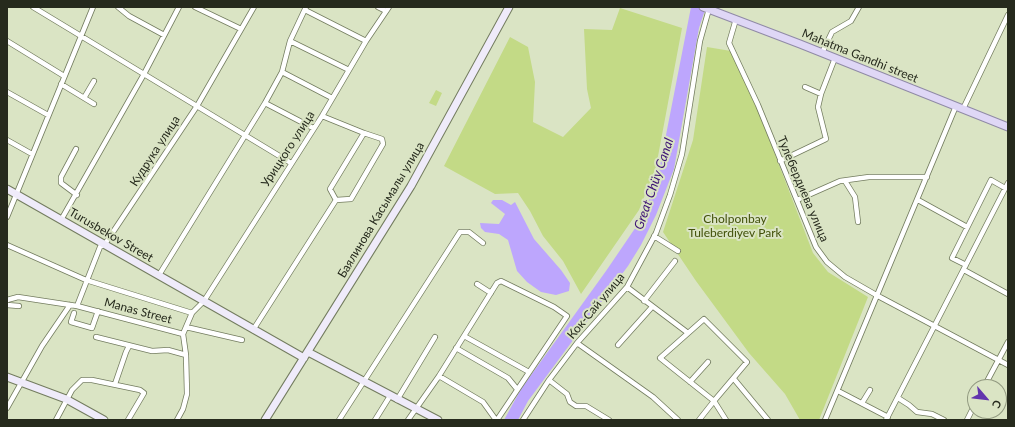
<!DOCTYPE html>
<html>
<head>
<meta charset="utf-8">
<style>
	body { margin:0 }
	#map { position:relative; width:1015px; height:427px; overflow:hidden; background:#dae4c4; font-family:Lato,sans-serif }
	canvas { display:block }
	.frame { position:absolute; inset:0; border:8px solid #262a1d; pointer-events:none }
	.north { position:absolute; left:967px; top:379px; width:40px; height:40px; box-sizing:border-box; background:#dae4c4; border:1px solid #929a81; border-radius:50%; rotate:118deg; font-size:11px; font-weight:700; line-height:16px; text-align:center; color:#262a1d }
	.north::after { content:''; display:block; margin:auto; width:14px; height:18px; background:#6235ad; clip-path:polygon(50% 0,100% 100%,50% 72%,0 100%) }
</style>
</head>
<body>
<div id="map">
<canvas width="1015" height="427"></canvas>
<div class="frame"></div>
<div class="north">С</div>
</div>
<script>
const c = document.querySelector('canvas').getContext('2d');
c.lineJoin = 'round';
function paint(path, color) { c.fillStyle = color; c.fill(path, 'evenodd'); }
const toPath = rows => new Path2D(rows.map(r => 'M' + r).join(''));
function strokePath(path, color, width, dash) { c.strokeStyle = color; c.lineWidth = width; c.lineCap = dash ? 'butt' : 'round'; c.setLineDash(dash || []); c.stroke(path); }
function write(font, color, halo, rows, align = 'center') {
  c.font = font + ' Lato,sans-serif'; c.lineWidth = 4; c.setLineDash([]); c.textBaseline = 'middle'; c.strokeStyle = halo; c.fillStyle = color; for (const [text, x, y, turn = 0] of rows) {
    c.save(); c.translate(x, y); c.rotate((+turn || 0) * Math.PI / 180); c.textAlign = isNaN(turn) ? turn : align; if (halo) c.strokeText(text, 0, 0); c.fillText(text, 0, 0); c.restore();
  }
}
paint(toPath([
	[620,8,682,28,656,167,639,210,581,294,563,261,543,236,530,211,518,193,495,194,444,166,510,37,528,47,535,82,533,122,563,137,591,108,587,89,584,29,612,30],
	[707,47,731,51,754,100,813,253,828,272,868,297,819,420,800,420,785,394,749,353,696,281,663,232,693,140],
	[436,90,442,93,436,106,429,103]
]), '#c3da86');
paint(toPath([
	[691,7,706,7,699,28,674,169,656,215,641,245,628,266,528,401,518,420,504,420,521,389,606,271,640,221,647,205,658,176],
	[493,200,502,200,511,205,515,202,534,239,561,270,570,283,569,291,556,295,541,292,527,282,517,271,508,240,499,234,485,232,481,228,480,223,499,224,505,214,491,203]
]), '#bda6fd');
const street = toPath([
	[33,7,291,163],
	[118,7,129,16,164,35],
	[195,7,241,29],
	[378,7,386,11],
	[305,10,366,41],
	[736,19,729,43,758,105,816,247,827,262,845,277,878,296,1008,365],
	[7,41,64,76],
	[290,41,349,70],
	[822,53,832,32,851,21,859,7],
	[282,72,332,98],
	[61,84,94,104],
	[805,87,821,94,835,58],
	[7,92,48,115],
	[84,98,94,81],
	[265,103,313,128],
	[963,109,1008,15],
	[322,116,364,133],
	[364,133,382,139,383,144,351,199,336,200,330,189,364,133],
	[7,140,32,154],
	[76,149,61,177,61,183,77,195],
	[780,161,826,139,818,107,821,94],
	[845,181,855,197,858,222],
	[797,200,840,181,869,177,927,177],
	[918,200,967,227],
	[7,217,93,7],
	[61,220,144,74,179,7],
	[654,236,678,251],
	[7,245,86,280,192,313],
	[966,265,952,258,991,180,1005,188],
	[964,270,1008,294],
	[159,275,265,103,282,72,290,41,306,7],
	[477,284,491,293],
	[627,287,688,333],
	[7,300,18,297,77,306,183,334,192,313,204,301,322,116,366,41,389,7],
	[644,301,675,261],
	[7,305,19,306],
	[77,306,100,247,105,244,197,106,254,7],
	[74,313,71,322,92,328,98,311],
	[186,327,242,340],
	[253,330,336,200],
	[464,336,529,372],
	[96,337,152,351,168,350,186,355],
	[577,343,653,397,678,420],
	[618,345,652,307],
	[456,348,508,378,517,389],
	[439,376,483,402,496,420],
	[734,379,768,420],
	[549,380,567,394,570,402,576,406,586,406,609,420],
	[690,382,708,362],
	[115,384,126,352,129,346],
	[984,387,1008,342],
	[838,391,888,417],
	[898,398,909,405,917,412,932,414,944,420],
	[397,400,435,337],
	[862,403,870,390],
	[7,408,42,346,70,305],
	[56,420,72,390,82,380,92,380,140,390,144,393,128,420],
	[177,420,183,409,187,394,186,355,183,334],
	[339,420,460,232,469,232,483,243],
	[375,420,390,396],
	[408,420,439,376,497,283,501,281,554,307,567,316,497,420],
	[523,420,549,380,577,343,627,287,656,233,670,195,682,154,700,41,709,9],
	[699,420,714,401,747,362,704,319,660,358,714,401,726,420],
	[825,420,956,106],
	[886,420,1008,183],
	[967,420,975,404]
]);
const secondary = toPath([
	[7,189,304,358],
	[308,352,438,420],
	[7,377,66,399,104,420],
	[265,420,411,186,509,7]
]);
const primary = toPath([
	[703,7,800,44,1008,127]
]);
strokePath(street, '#737c5f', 6);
strokePath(secondary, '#737c5f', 9);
strokePath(primary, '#908aa6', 9);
strokePath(street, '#fff', 4.5);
strokePath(secondary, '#efebfa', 7);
strokePath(primary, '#dfd7f6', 7);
write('12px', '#262a1d', '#dae4c4', [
	["Mahatma Gandhi street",860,56,22],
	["Урицкого улица",288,149,-57],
	["Кудрука улица",155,151,-57],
	["Тулебердиева улица",803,189,67],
	["Баялинова Касымалы улица",381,210,-59],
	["Turusbekov Street",111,235,30],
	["Кок-Сай улица",596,306,-50],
	["Manas Street",138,311,15]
]);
write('12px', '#42510a', '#dae4c4', [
	["Cholponbay",735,219],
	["Tuleberdiyev Park",735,233]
]);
write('italic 13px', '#3d1275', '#dae4c4', [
	["Great Chüy Canal",654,184,-71]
]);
</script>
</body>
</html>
